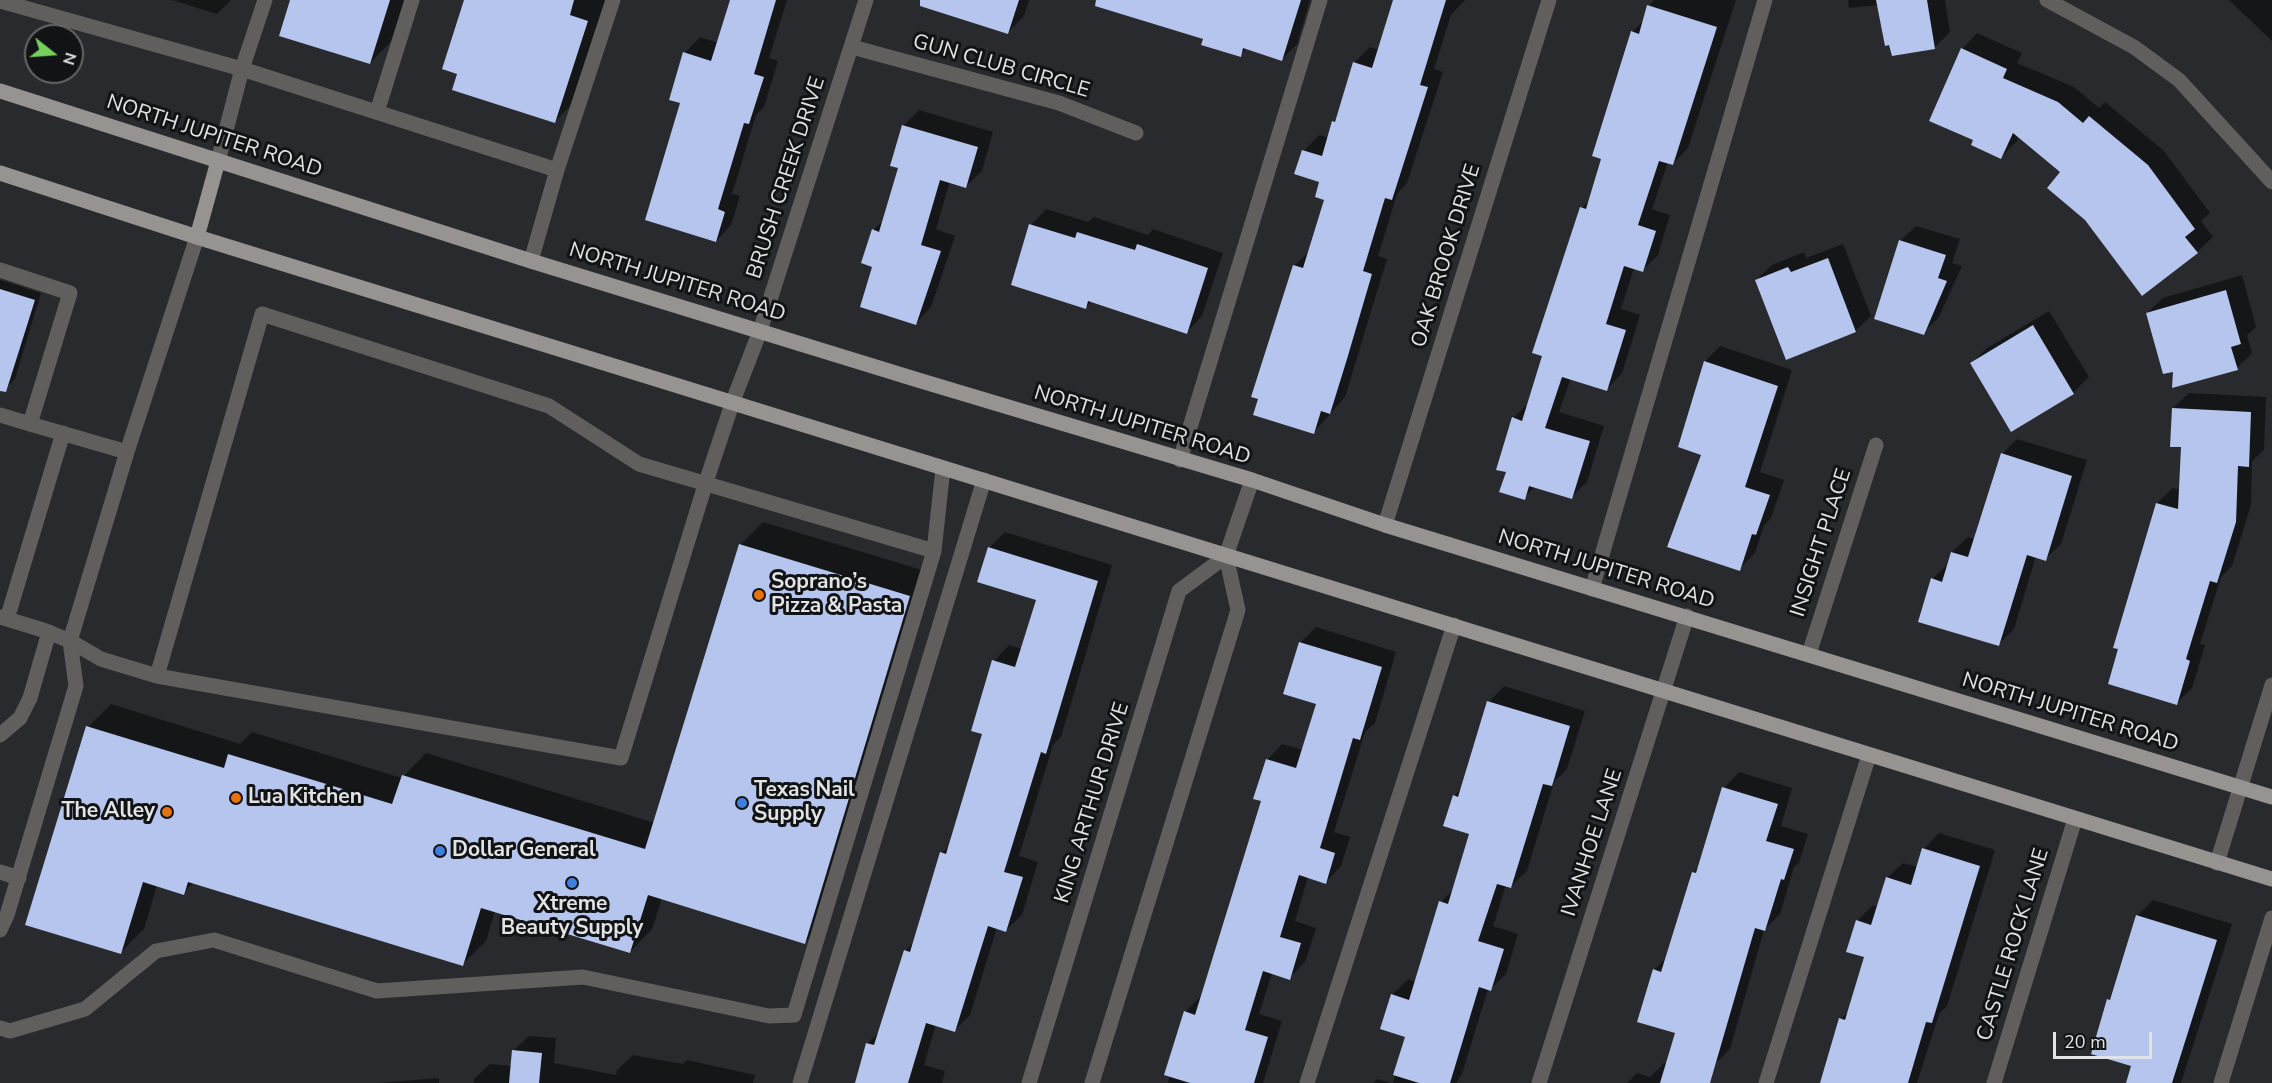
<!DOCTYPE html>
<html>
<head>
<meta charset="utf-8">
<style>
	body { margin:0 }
	#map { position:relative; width:2272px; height:1083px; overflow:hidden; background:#292a2d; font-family:"Nunito Sans",sans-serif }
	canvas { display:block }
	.north { position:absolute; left:24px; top:24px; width:60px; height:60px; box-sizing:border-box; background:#121314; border:2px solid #656668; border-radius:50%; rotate:107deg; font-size:16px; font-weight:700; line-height:24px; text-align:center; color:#e2e3e5 }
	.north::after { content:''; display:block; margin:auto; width:21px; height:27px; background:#74d25b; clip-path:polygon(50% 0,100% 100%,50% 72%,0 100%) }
	.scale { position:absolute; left:2053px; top:1032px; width:99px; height:27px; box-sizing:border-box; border:3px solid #e2e3e5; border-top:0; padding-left:8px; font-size:18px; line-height:21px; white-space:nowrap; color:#e2e3e5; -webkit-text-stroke:4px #121314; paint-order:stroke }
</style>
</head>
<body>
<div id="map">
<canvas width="2272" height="1083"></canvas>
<div class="north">N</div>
<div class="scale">20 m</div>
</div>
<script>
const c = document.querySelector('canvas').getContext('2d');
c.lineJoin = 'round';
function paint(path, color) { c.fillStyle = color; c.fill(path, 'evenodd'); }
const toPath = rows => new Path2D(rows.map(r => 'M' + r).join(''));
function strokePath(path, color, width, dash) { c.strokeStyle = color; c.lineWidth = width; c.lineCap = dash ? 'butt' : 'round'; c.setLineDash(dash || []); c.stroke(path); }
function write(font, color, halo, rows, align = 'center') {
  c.font = font + ' "Nunito Sans",sans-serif'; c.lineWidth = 6; c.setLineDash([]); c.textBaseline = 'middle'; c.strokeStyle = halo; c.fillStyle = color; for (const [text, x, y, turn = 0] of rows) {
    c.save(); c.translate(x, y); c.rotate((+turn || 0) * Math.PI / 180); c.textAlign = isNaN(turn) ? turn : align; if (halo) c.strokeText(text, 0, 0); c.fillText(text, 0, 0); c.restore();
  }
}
paint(toPath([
	[172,0,231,0,217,14],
	[291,0,410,0,399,33,370,63],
	[465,0,614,0,585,92,555,121,458,73],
	[732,0,787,0,769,58,778,61,764,107,756,115,732,194,740,196,731,225,716,241,682,102,685,53,700,37,718,43],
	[956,0,1029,0,1024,16,1008,32],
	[1122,0,1310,0,1297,44,1282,59,1247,48,1240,55],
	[1394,0,1465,0,1451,15,1434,69,1443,72,1407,183,1397,194,1378,256,1387,259,1345,397,1314,432,1294,266,1310,251,1326,199,1321,181,1304,151,1319,135,1329,138,1334,122,1338,117,1354,63,1370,47,1379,50],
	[1654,0,1736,0,1688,148,1673,164,1668,162,1652,209,1670,215,1658,255,1643,270,1634,268,1621,309,1640,315,1622,373,1607,389,1571,378,1559,412,1604,426,1587,482,1571,497,1536,486,1524,498,1513,418,1529,403,1544,355,1582,208,1591,199,1603,158,1632,32,1644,20,1649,6],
	[1848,0,1945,0,1950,32,1935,47,1893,54,1878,5,1849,8],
	[2229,0,2272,0,2272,41],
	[1977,33,2022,53,2017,63,2074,87,2099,108,2105,102,2163,150,2210,213,2201,221,2213,237,2197,252,2062,172,2019,136,2017,141,2001,157,1975,139,1962,49],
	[919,110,993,132,982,171,966,186,950,181,936,229,955,236,931,307,916,323,874,266,873,230,884,220,900,167,903,126],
	[1046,209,1088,222,1094,217,1148,235,1153,229,1223,253,1202,316,1187,332,1092,301,1085,308,1031,225],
	[1916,226,1960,239,1952,263,1962,266,1939,317,1923,333,1900,241],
	[1843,244,1871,316,1855,331,1756,280,1772,265,1804,252,1806,258],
	[2242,275,2256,327,2247,335,2252,353,2237,368,2175,370,2147,313,2163,298],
	[0,280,41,293,15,379,7,387,0,385],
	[2049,311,2089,377,2073,393,2011,430,1972,363,1987,348],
	[1720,346,1792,370,1760,472,1784,480,1771,518,1764,525,1755,553,1739,569,1702,454,1705,361],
	[2189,393,2266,397,2264,450,2252,461,2251,505,2232,566,2221,577,2200,644,2205,645,2192,688,2176,704,2157,503,2173,488,2180,490,2182,446,2173,408],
	[2017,439,2087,460,2061,544,2045,559,2036,556,2014,629,1998,645,1932,579,1948,564,1952,552,1968,537,1975,539,2002,454],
	[763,522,932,573,828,919,805,942,662,898,652,929,630,952,495,911,486,941,463,964,194,882,183,893,157,885,144,929,121,952,88,727,111,704,240,744,252,732,402,778,426,753,655,823,740,545],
	[1005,532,1112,565,1061,737,1053,745,1019,856,1038,862,1022,915,1006,930,997,928,970,1015,955,1030,936,1024,924,1065,945,1071,942,1083,856,1083,867,1044,881,1030,905,951,915,941,942,853,950,845,984,733,994,661,1009,645,1022,649,1038,599,989,548],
	[1316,627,1396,652,1375,723,1365,732,1334,832,1350,837,1341,866,1326,882,1308,877,1295,921,1316,928,1305,962,1289,978,1272,973,1259,1014,1282,1021,1263,1083,1168,1083,1185,1012,1201,996,1263,800,1267,760,1282,744,1303,750,1317,703,1300,643],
	[1504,686,1585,711,1567,769,1554,782,1527,871,1511,886,1506,885,1493,926,1518,934,1506,974,1490,989,1488,989,1462,1074,1456,1083,1393,1083,1407,1036,1392,995,1408,979,1416,982,1441,902,1455,888,1471,833,1454,796,1462,788,1489,702],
	[1739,772,1792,788,1781,826,1808,834,1799,863,1794,867,1780,914,1764,930,1730,1049,1715,1064,1709,1083,1627,1083,1637,1073,1650,1077,1664,1063,1668,1064,1677,1032,1654,970,1667,957,1693,873,1699,866,1724,788],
	[1939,833,1995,850,1947,1006,1939,1014,1917,1083,1822,1083,1841,1019,1849,1011,1866,956,1857,921,1873,905,1878,907,1887,878,1903,863,1918,867,1924,849],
	[2153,900,2232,924,2181,1083,2128,1083,2133,1065,2109,1000,2113,996,2137,916],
	[529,1036,556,1038,554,1063,616,1075,617,1070,633,1055,683,1064,687,1060,755,1075,753,1083,474,1083,474,1079,490,1064,512,1066,513,1051],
	[439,1078,439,1083,378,1083],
	[1377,1079,1391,1083,1373,1083]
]), '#0007');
paint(toPath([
	[290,0,390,0,370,64,279,36],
	[464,0,574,0,570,15,588,21,555,123,452,90,457,74,442,69],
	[730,0,776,0,754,74,764,77,749,124,744,123,718,209,725,212,716,242,645,220,680,103,669,100,683,52,711,61],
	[920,0,1019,0,1008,34,920,6],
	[1096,0,1301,0,1282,61,1243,48,1241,57,1201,45,1203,39,1095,6],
	[1393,0,1446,0,1420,85,1428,87,1392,200,1385,198,1363,271,1372,274,1347,359,1330,414,1321,411,1314,434,1253,415,1258,399,1251,397,1293,265,1303,268,1324,200,1315,197,1319,182,1294,174,1302,150,1322,156,1332,121,1335,122,1353,62,1372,68],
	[1876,0,1927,0,1935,49,1892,56,1889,45,1885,46],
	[1647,5,1717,27,1673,165,1659,161,1638,225,1656,231,1643,272,1624,266,1606,324,1626,330,1607,391,1562,377,1545,428,1590,441,1572,499,1529,486,1525,500,1499,492,1506,472,1496,470,1512,417,1522,421,1542,356,1532,353,1580,207,1586,209,1601,159,1592,156,1631,31,1639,34],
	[1961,48,2007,69,2003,78,2058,102,2083,123,2089,116,2148,165,2195,229,2185,237,2198,253,2142,296,2085,220,2047,188,2060,172,2013,133,2001,159,1971,145,1973,140,1929,121],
	[902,125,978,147,966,188,940,180,921,245,941,251,916,325,860,307,872,267,861,263,872,229,879,232,898,168,890,166],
	[1029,224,1075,238,1077,232,1135,250,1137,244,1208,268,1187,334,1088,301,1086,309,1011,285],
	[1899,240,1946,255,1938,278,1947,281,1924,335,1874,319],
	[1828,258,1856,332,1786,360,1755,280,1788,267,1791,272],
	[0,289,35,300,6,392,0,391],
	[2226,290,2241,344,2231,347,2238,370,2172,388,2173,372,2163,374,2146,313],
	[2033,325,2074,394,2011,432,1970,363],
	[1704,361,1778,386,1745,487,1770,495,1756,535,1752,534,1740,571,1667,547,1701,455,1678,447],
	[2172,408,2251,412,2249,467,2238,466,2236,522,2217,583,2210,581,2186,659,2190,661,2177,705,2108,684,2118,649,2113,648,2156,503,2178,509,2181,447,2170,447],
	[2001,453,2072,476,2046,561,2027,555,1999,646,1918,622,1931,578,1942,582,1951,552,1968,557],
	[739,544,910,596,805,944,648,895,630,953,481,908,463,966,188,882,184,895,143,882,121,954,25,925,86,726,224,768,228,754,392,804,402,775,645,849],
	[988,547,1098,581,1046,754,1041,752,1004,872,1023,877,1006,932,988,926,955,1032,926,1023,908,1083,855,1083,866,1043,874,1045,904,950,910,952,940,852,946,854,982,734,971,731,992,660,1015,667,1036,600,977,582],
	[1299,642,1382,667,1360,740,1353,738,1320,848,1335,853,1326,884,1299,875,1280,937,1301,943,1290,980,1263,971,1245,1030,1268,1037,1254,1083,1190,1083,1164,1075,1184,1011,1195,1015,1261,801,1253,799,1266,759,1296,768,1316,704,1283,694],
	[1487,701,1570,726,1552,786,1543,784,1511,888,1497,884,1478,941,1504,949,1491,991,1479,987,1450,1083,1419,1083,1393,1075,1405,1037,1380,1029,1391,994,1409,1000,1439,901,1448,904,1469,834,1443,826,1453,795,1458,797],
	[1722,787,1778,804,1766,841,1794,849,1784,880,1781,879,1765,931,1755,928,1710,1083,1660,1083,1675,1033,1637,1022,1653,969,1661,972,1692,872,1696,873],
	[1922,848,1980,866,1932,1023,1926,1022,1908,1083,1820,1083,1839,1018,1845,1020,1864,957,1846,952,1856,920,1871,925,1886,877,1911,885],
	[2136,915,2217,940,2172,1083,2126,1083,2131,1066,2091,1054,2107,999,2110,1000],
	[512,1050,542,1053,539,1083,509,1083]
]), '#b6c5ee');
strokePath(toPath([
	[0,1,242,69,557,170],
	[377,112,412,0],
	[218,161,242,69,265,0],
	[531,261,557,170,613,0],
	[0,270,70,293,30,424,127,452],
	[0,415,30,424],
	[1180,460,1320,0],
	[1592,589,1765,0],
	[0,617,43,630,70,641,101,659,157,676,621,758,706,482,733,401],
	[7,619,63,433],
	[157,676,262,314,549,406,639,464,934,551],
	[0,735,20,718,30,698,49,632],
	[0,872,19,878],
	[0,930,7,915,76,686,70,641,127,452,197,237],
	[0,1028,10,1031,85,1009,156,951,214,940,377,991,583,977,769,1016,794,1015,934,551,943,468],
	[800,1083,984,480],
	[1307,1083,1454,625],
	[1766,1083,1869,755],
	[2221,1083,2272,918]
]), '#605f5e', 15);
strokePath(toPath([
	[2047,0,2134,47,2179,80,2272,182],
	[852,47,1059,103,1136,133],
	[733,401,760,331,866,0],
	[1385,525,1549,0],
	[1809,654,1876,445],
	[2217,863,2272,685],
	[1029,1083,1179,591,1226,556],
	[1092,1083,1238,610,1226,556,1252,480],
	[1539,1083,1687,616],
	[1994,1083,2075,819]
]), '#605f5e', 15);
strokePath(toPath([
	[0,91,531,261,918,380,1252,480,1385,525,2272,797],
	[0,173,197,237,2272,879],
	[197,237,218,161]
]), '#969390', 15);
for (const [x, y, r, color] of [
	[759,595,6,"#e8710a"],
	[236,798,6,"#e8710a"],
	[742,803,6,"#3f7fe0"],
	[167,812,6,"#e8710a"],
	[440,851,6,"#3f7fe0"],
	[572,883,6,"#3f7fe0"]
]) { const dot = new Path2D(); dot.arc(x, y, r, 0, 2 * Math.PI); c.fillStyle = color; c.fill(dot); strokePath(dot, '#121314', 2); }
write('21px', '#e2e3e5', '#121314', [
	["GUN CLUB CIRCLE",1001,67,16],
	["NORTH JUPITER ROAD",214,137,18],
	["BRUSH CREEK DRIVE",787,178,-72],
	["OAK BROOK DRIVE",1447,256,-73],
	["NORTH JUPITER ROAD",677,283,17],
	["NORTH JUPITER ROAD",1142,426,17],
	["INSIGHT PLACE",1822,543,-72],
	["NORTH JUPITER ROAD",1606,570,17],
	["NORTH JUPITER ROAD",2070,713,17],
	["KING ARTHUR DRIVE",1093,803,-73],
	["IVANHOE LANE",1593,843,-72],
	["CASTLE ROCK LANE",2014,945,-73]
]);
write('bold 21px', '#e2e3e5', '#121314', [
	["Soprano’s",771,583],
	["Pizza & Pasta",771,607],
	["Texas Nail",754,791],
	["Supply",754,815],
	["Lua Kitchen",248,798],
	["The Alley",155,812,"right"],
	["Dollar General",452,851],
	["Xtreme",572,905,"center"],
	["Beauty Supply",572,929,"center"]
], 'left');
</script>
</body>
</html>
